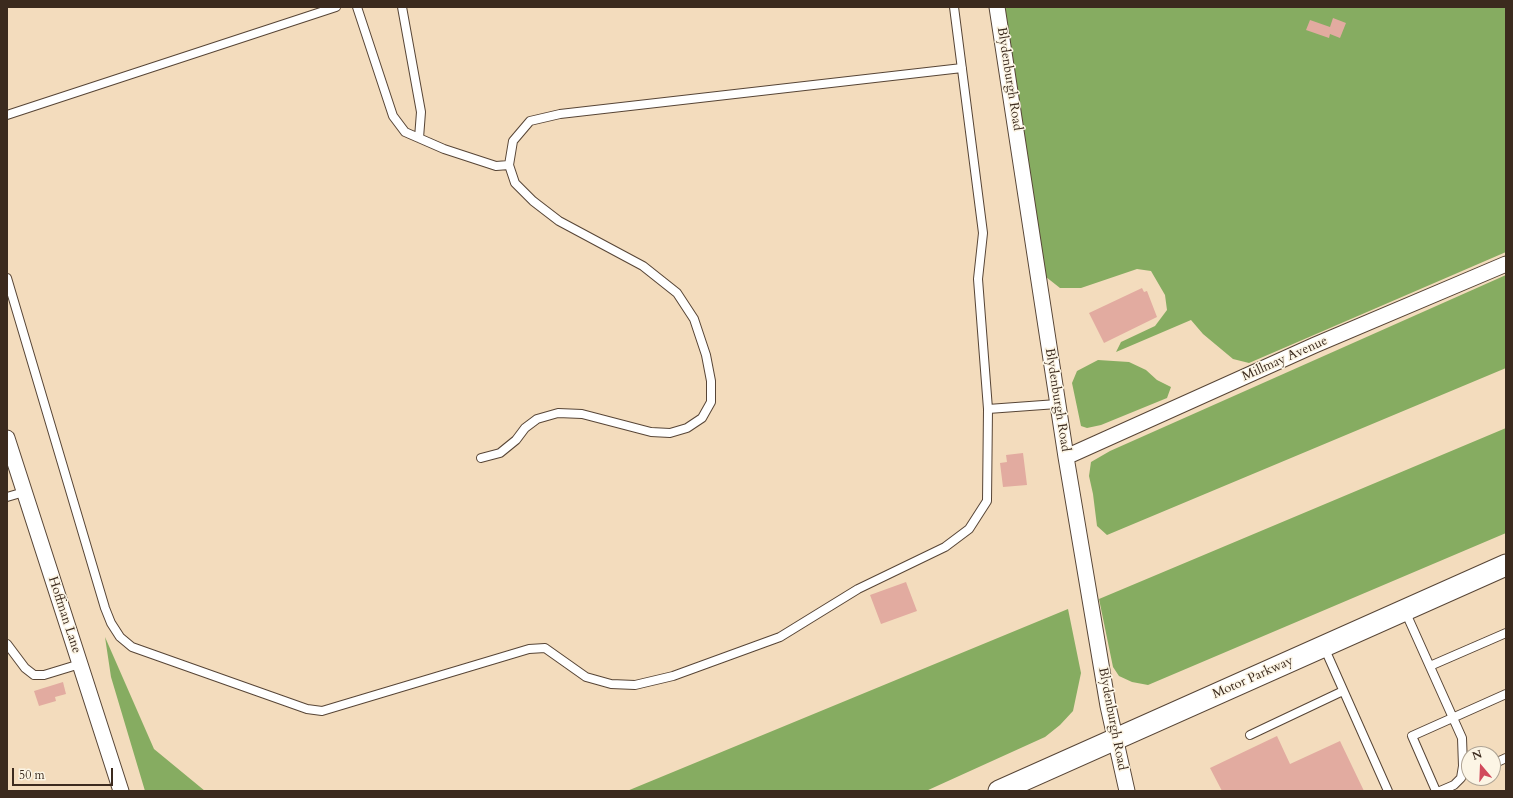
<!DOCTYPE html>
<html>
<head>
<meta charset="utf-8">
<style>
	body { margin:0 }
	#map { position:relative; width:1513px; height:798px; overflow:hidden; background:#f3dcbd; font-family:Cardo,serif }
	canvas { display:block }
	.frame { position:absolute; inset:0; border:8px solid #3b2a1e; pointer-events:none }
	.north { position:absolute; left:1461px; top:746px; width:40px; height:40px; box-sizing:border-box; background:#fcf5e5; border:1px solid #afa495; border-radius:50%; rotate:341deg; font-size:11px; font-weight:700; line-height:16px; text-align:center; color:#3b2a1e }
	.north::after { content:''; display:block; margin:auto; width:14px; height:18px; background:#d1495b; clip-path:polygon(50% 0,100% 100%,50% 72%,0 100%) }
	.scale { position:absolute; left:12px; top:768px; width:101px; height:18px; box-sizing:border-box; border:2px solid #3b2a1e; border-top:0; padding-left:5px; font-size:12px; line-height:14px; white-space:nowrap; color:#3b2a1e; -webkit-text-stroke:3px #fcf5e5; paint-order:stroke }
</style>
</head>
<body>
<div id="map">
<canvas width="1513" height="798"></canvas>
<div class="frame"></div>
<div class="north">N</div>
<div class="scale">50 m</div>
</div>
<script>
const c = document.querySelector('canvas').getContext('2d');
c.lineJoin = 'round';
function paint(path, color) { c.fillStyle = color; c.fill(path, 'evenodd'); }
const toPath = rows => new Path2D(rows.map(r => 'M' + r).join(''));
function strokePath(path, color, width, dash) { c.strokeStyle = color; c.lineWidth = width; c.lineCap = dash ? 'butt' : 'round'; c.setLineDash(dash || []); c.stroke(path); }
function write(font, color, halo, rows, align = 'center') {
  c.font = font + ' Cardo,serif'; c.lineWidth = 3; c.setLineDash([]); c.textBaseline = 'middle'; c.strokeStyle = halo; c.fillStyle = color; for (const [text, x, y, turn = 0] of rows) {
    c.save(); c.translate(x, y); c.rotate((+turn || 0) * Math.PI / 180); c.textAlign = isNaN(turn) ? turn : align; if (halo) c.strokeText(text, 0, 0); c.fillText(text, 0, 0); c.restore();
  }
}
paint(toPath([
	[1004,7,1506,7,1506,252,1249,363,1233,359,1203,334,1191,320,1116,352,1121,342,1155,326,1167,310,1165,295,1151,271,1137,269,1081,288,1060,288,1041,273],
	[1506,275,1506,368,1107,535,1097,526,1093,494,1089,476,1091,462,1110,451],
	[1098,360,1129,362,1146,370,1157,380,1171,387,1167,398,1101,425,1087,428,1081,426,1072,383,1077,371],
	[1506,428,1506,533,1148,685,1132,682,1119,676,1113,667,1099,599],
	[1068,609,1081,673,1073,711,1060,725,1045,737,926,791,627,791],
	[105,637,154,749,205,791,145,791,111,677]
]), '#86ac61');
paint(toPath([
	[1333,18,1346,23,1340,38,1330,34,1329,38,1306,30,1310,20,1330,27],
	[1142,288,1144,292,1147,291,1157,317,1104,343,1089,313],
	[1023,453,1027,485,1003,487,1000,463,1007,462,1006,455],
	[906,582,917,611,881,624,870,595],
	[63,682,66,694,55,697,56,701,39,706,34,691],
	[1277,736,1290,764,1340,741,1364,791,1222,791,1210,768]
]), '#e2aba0');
const lane = toPath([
	[357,7,393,116,405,132,444,149,496,166,509,165,515,183,533,201,559,221,643,266,677,293,694,319,706,355,711,381,711,402,702,418,687,428,670,433,651,432,582,414,558,413,537,419,525,428,516,440,500,453,481,458],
	[402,7,421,112,419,138],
	[7,115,336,7],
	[509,165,513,141,530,121,560,114,962,68],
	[7,278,105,608,111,623,120,637,132,647,307,709,322,711,529,649,545,648,586,677,611,684,635,685,673,676,780,637,858,589,945,547,969,529,987,501,988,409,978,279,983,233,954,7],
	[988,409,1057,404],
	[7,497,24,492],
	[1405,611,1462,738,1463,766,1461,778,1454,785,1440,791],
	[7,644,25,668,34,675,44,675,80,664],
	[1324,647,1388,791],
	[1430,666,1506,633],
	[1250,735,1343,691],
	[1493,764,1506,758],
	[1436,791,1412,736,1506,694]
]);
const street = toPath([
	[997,7,1066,457,1108,706,1127,791],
	[7,438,121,791],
	[1066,457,1315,345,1506,264]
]);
const secondary = toPath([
	[999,791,1506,565]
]);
strokePath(lane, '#574536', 10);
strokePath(street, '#574536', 17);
strokePath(secondary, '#574536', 23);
strokePath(lane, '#fff', 8);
strokePath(street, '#fff', 15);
strokePath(secondary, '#fff', 21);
write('13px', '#3b2a1e', '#fcf5e5', [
	["Blydenburgh Road",1009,79,81],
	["Millmay Avenue",1285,359,-24],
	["Blydenburgh Road",1057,400,81],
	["Hoffman Lane",64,615,72],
	["Motor Parkway",1253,678,-24],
	["Blydenburgh Road",1112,719,79]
]);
</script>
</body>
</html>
